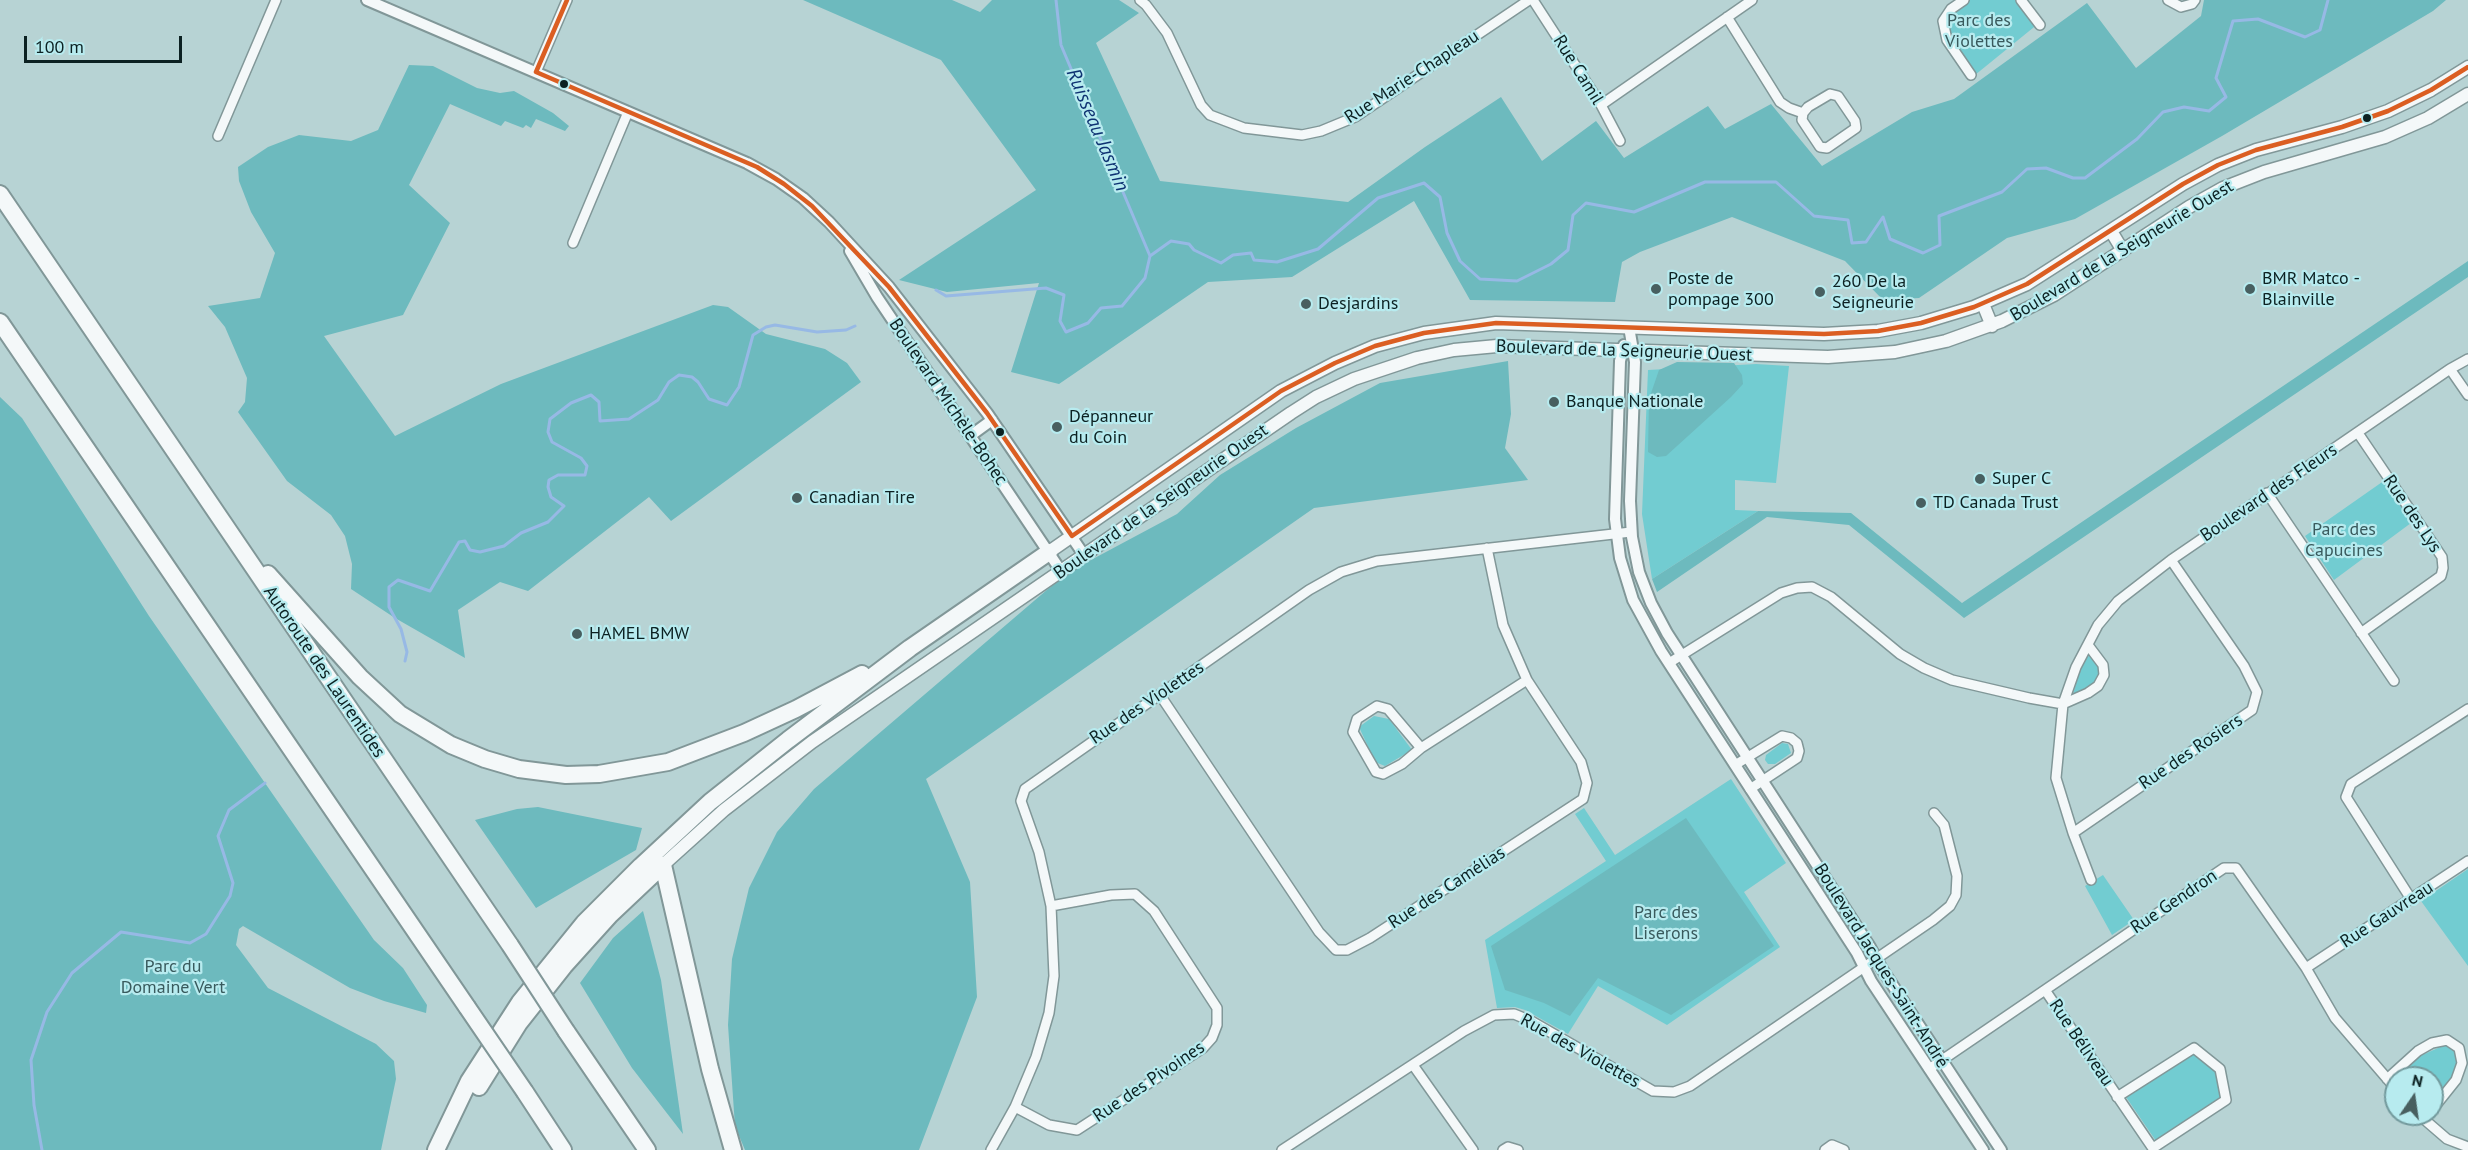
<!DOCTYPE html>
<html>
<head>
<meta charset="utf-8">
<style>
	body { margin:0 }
	#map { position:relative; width:2468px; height:1150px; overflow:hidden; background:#b7d3d4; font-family:"PT Sans",sans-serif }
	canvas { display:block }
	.north { position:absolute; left:2384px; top:1066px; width:60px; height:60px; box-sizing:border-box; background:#b7ebef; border:2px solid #739a9d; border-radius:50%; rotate:13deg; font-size:16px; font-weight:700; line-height:24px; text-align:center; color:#0c2122 }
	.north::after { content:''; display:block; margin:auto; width:21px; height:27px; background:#485f60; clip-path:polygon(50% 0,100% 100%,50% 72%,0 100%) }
	.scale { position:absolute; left:24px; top:36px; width:158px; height:27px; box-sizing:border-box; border:3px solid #0c2122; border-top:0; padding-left:8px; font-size:18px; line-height:21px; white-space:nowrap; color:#0c2122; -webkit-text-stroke:4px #b7ebef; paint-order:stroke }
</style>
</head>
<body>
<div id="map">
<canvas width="2468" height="1150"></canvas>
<div class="north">N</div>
<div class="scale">100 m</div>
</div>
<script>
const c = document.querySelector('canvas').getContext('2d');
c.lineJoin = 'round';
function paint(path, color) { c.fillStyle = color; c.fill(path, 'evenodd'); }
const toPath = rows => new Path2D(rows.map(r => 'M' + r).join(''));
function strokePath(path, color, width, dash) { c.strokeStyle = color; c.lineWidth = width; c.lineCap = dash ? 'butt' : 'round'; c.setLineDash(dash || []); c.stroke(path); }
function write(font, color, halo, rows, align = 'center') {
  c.font = font + ' "PT Sans",sans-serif'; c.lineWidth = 4.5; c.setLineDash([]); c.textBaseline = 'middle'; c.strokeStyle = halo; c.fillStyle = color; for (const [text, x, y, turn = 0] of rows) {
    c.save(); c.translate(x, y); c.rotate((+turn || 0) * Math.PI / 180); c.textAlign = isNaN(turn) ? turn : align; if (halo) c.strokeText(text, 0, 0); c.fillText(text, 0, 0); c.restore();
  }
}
paint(toPath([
	[1966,0,2021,0,2039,23,1975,75,1949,44,1944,24,1952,10],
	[1756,364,1789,366,1776,483,1735,480,1735,510,1758,511,1652,579,1642,514,1648,370],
	[2385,480,2411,523,2334,580,2305,536],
	[2088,651,2101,667,2100,674,2088,690,2072,698,2080,669],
	[1374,716,1389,719,1412,750,1385,766,1375,762,1359,727],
	[1782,743,1788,744,1791,753,1775,764,1768,764,1765,760,1766,755],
	[1731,779,1786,863,1744,892,1780,947,1667,1025,1598,986,1568,1034,1525,1010,1515,1007,1497,1008,1485,940,1606,861,1575,814,1584,808,1615,855],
	[2468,869,2468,966,2421,901],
	[2103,875,2134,920,2112,935,2085,886],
	[2447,1044,2456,1050,2458,1064,2451,1080,2432,1103,2432,1078,2397,1078,2420,1056],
	[2193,1053,2216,1072,2222,1098,2156,1141,2126,1097]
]), '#72ccd1');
paint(toPath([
	[803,0,952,0,980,12,992,0,1119,0,1139,13,1096,43,1160,181,1348,202,1425,147,1501,97,1542,161,1596,121,1624,158,1708,106,1725,129,1771,104,1822,166,1912,112,1954,99,2087,3,2136,68,2201,16,2204,0,2446,0,2433,11,2222,136,2075,219,2007,238,1919,298,1883,300,1845,261,1732,217,1640,252,1622,262,1615,302,1470,300,1414,201,1292,277,1208,282,1059,384,1011,372,1039,283,947,292,899,280,1036,190,941,60],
	[409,65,433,66,477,88,500,93,514,91,553,113,569,126,565,131,536,119,531,128,526,125,523,128,505,121,501,126,450,104,409,185,450,223,403,315,324,336,395,436,501,384,713,305,728,307,766,334,825,349,847,363,861,382,671,521,649,497,528,591,500,582,458,610,465,658,395,618,351,589,352,564,345,536,331,515,287,481,238,412,245,402,247,378,225,327,208,306,260,298,275,253,251,212,239,181,238,167,268,147,299,135,351,141,378,130],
	[2468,261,2468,277,1964,618,1849,525,1767,517,1657,592,1652,579,1758,511,1851,513,1962,603],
	[1508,361,1511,414,1505,448,1528,480,1314,508,926,779,970,882,977,997,919,1150,745,1150,735,1126,728,1025,732,959,749,888,777,832,814,789,1048,589,1076,568,1177,514,1220,475,1296,428,1380,383],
	[1677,362,1734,363,1742,375,1743,384,1731,397,1666,456,1657,457,1648,452,1649,399,1659,370],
	[0,397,22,418,149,616,374,940,403,968,427,1005,426,1013,384,1001,350,988,243,926,239,929,236,945,268,988,376,1044,394,1061,396,1079,381,1150,0,1150],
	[538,807,642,828,636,850,536,908,475,820,517,809],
	[1686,818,1774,946,1671,1015,1598,978,1570,1016,1544,1003,1505,990,1491,946],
	[643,911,661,980,683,1134,632,1068,580,983,613,938]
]), '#6dbabe');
strokePath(toPath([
	[1056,0,1061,45,1150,256],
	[936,290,946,296,1046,288,1064,295,1060,321,1066,332,1088,323,1101,308,1122,306,1145,278,1150,256,1171,241,1189,244,1194,250,1221,263,1233,255,1251,253,1254,260,1277,262,1318,249,1378,198,1424,183,1440,197,1447,233,1460,261,1480,279,1517,281,1551,264,1568,250,1573,215,1586,203,1634,212,1705,182,1776,182,1814,216,1848,220,1852,243,1866,242,1883,217,1890,239,1923,253,1940,245,1939,216,2002,192,2027,169,2046,168,2073,178,2085,178,2137,139,2163,112,2184,107,2209,111,2226,97,2216,78,2233,21,2258,19,2305,37,2320,30,2328,0],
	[405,661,407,652,401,629,389,607,389,587,398,580,430,591,459,542,465,541,470,550,480,552,504,546,521,533,548,522,564,506,551,497,548,487,549,480,558,475,585,475,587,466,581,458,552,442,548,432,550,419,571,403,591,395,599,402,600,421,629,419,658,400,669,382,679,375,692,377,698,382,709,399,727,405,739,387,753,335,766,327,775,325,817,332,846,330,855,326],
	[42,1150,34,1105,31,1060,47,1012,72,973,121,932,190,943,206,934,230,896,233,883,218,836,229,810,265,783]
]), '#97b9e5', 3);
const minor = toPath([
	[1140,0,1146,5,1167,33,1201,105,1210,115,1244,128,1302,135,1321,131,1355,117,1529,0],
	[1533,0,1601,105,1620,141],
	[1964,0,1951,9,1943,21,1947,40,1971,75],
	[2021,0,2040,25],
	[2168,0,2181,7,2192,4,2195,0],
	[1727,17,1780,102,1789,108,1803,113],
	[536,72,567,0],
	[1830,94,1838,96,1855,121,1856,128,1827,148,1820,147,1802,120,1803,113,1808,107,1830,94],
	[1601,105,1752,0],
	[218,136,276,0],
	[573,243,628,112],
	[2450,369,2468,395],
	[2358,433,2442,557,2443,568,2441,576,2361,633],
	[2267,493,2394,681],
	[1669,663,1781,593,1797,588,1812,587,1831,597,1900,654,1924,668,1952,680,2029,698,2063,704,2088,693,2098,686,2104,675,2103,665,2088,645],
	[1160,695,1319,932,1336,950,1347,950,1370,938,1583,799,1587,783,1581,762,1527,680,1503,625,1487,548],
	[1421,748,1388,709,1377,706,1357,719,1353,732,1376,772,1383,774,1402,764,1421,748,1527,680],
	[1735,765,1782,736,1791,738,1797,743,1799,751,1797,758,1750,789],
	[2073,833,2252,710,2257,692,2244,666,2171,560],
	[2091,880,2073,833,2056,778,2063,704,2076,667,2098,625,2118,601,2171,560,2450,369,2468,359],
	[2411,899,2346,797,2351,784,2468,709],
	[2306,968,2468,861],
	[2045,990,2154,1150],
	[1413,1065,1473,1150],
	[1929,1069,2224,868,2236,868,2306,968,2335,1018,2396,1089],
	[2387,1079,2418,1051,2432,1043,2447,1040,2459,1048,2462,1063,2456,1080,2432,1110],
	[2117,1097,2194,1048,2220,1069,2226,1100,2153,1148],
	[1015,1107,1049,1125,1077,1130,1203,1048,1212,1038,1217,1025,1217,1008,1154,911,1135,894,1111,895,1051,906],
	[2418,1114,2447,1139,2468,1147],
	[991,1150,1015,1107,1036,1057,1049,1013,1054,976,1051,906,1039,852,1021,801,1025,789,1309,590,1341,572,1377,561,1631,532],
	[1282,1150,1464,1031,1494,1015,1514,1014,1531,1021,1653,1091,1674,1092,1690,1086,1933,920,1950,906,1956,895,1957,876,1944,825,1934,813],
	[1503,1150,1508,1147,1518,1150],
	[1825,1150,1832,1145,1844,1150]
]);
const tertiary = toPath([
	[367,0,747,163,776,179,803,198,829,222,889,287,987,413,1084,555],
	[850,251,877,297,1061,571],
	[1629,327,1635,362,1630,501,1632,537,1639,572,1651,603,1667,633,1870,947,1882,969,2001,1150],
	[1624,345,1620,361,1615,519,1620,558,1633,600,1661,651,1857,953,1871,981,1983,1150],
	[970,436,992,420]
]);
const secondary = toPath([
	[2111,231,2123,251],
	[1983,304,1992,326],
	[1049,552,1281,391,1335,363,1375,346,1424,333,1496,323,1824,334,1878,331,1921,323,1974,307,2027,284,2183,184,2218,165,2256,150,2342,127,2388,111,2431,90,2468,67],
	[663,865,724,810,812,742,1291,413,1316,397,1354,379,1417,358,1454,350,1497,346,1828,357,1895,352,1946,341,2002,321,2054,295,2189,207,2223,188,2264,172,2385,137,2428,118,2468,94]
]);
const motorway = toPath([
	[0,194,510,945],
	[0,322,467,1007],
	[268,574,360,677,400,714,451,745,485,759,519,769,566,775,599,774,668,762,744,733,796,709,862,674],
	[663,865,710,1069,733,1150],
	[566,1031,647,1150],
	[479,1087,519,1023,564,966,610,915,663,865],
	[525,1092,563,1150],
	[436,1150,469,1081,520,1002,584,923,641,866,710,802,788,740,910,648,1049,552]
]);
strokePath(minor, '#819798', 12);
strokePath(tertiary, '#819798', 14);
strokePath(secondary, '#819798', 15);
strokePath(motorway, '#819798', 20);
strokePath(minor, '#f4f8f9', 9);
strokePath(tertiary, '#f4f8f9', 10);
strokePath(secondary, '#f4f8f9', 12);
strokePath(motorway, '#f4f8f9', 16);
const motorwayBridge = toPath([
	[510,945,566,1031],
	[467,1007,525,1092]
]);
strokePath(motorwayBridge, '#819798', 20, []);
strokePath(motorwayBridge, '#f4f8f9', 16);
strokePath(toPath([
	[567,0,536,72,757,167,784,184,812,206,889,287,987,413,1072,536,1281,391,1335,363,1375,346,1424,333,1496,323,1824,334,1878,331,1921,323,1974,307,2027,284,2183,184,2218,165,2256,150,2342,127,2388,111,2431,90,2468,67]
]), '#db5e22', 4.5);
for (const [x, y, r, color] of [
	[564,84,5,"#0c2122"],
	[2367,118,5,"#0c2122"],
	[1656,289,6,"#485f60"],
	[2250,289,6,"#485f60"],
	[1820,292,6,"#485f60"],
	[1306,304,6,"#485f60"],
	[1554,402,6,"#485f60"],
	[1057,427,6,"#485f60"],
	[1000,432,5,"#0c2122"],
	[1980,479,6,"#485f60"],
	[797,498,6,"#485f60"],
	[1921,503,6,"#485f60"],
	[577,634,6,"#485f60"]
]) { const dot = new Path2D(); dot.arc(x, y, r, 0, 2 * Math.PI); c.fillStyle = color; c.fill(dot); strokePath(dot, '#b7ebef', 2); }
write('18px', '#395a5d', '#b7ebef', [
	["Parc des",1979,21],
	["Violettes",1979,42],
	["Parc des",2344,530],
	["Capucines",2344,551],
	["Parc des",1666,913],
	["Liserons",1666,934],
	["Parc du",173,967],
	["Domaine Vert",173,988]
]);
write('18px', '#0c2122', '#b7ebef', [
	["Rue Camil",1578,70,58],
	["Rue Marie-Chapleau",1412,77,-33],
	["Boulevard de la Seigneurie Ouest",2122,251,-31],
	["Boulevard de la Seigneurie Ouest",1624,351,2],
	["Boulevard Michèle-Bohec",948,402,56],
	["Boulevard des Fleurs",2269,493,-34],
	["Boulevard de la Seigneurie Ouest",1161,502,-35],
	["Rue des Lys",2412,514,56],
	["Autoroute des Laurentides",324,672,56],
	["Rue des Violettes",1147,703,-34],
	["Rue des Rosiers",2191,752,-34],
	["Rue des Camélias",1447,888,-33],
	["Rue Gendron",2174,902,-34],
	["Rue Gauvreau",2387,915,-33],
	["Boulevard Jacques-Saint-André",1881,966,58],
	["Rue Béliveau",2081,1043,56],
	["Rue des Violettes",1580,1051,29],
	["Rue des Pivoines",1149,1082,-34]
]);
write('18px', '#0c2122', '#b7ebef', [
	["Poste de",1668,279],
	["pompage 300",1668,300],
	["BMR Matco -",2262,279],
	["Blainville",2262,300],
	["260 De la",1832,282],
	["Seigneurie",1832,303],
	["Desjardins",1318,304],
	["Banque Nationale",1566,402],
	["Dépanneur",1069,417],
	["du Coin",1069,438],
	["Super C",1992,479],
	["Canadian Tire",809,498],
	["TD Canada Trust",1933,503],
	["HAMEL BMW",589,634]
], 'left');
write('italic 20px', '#0e3272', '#b7ebef', [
	["Ruisseau Jasmin",1097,130,67]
]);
</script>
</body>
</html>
